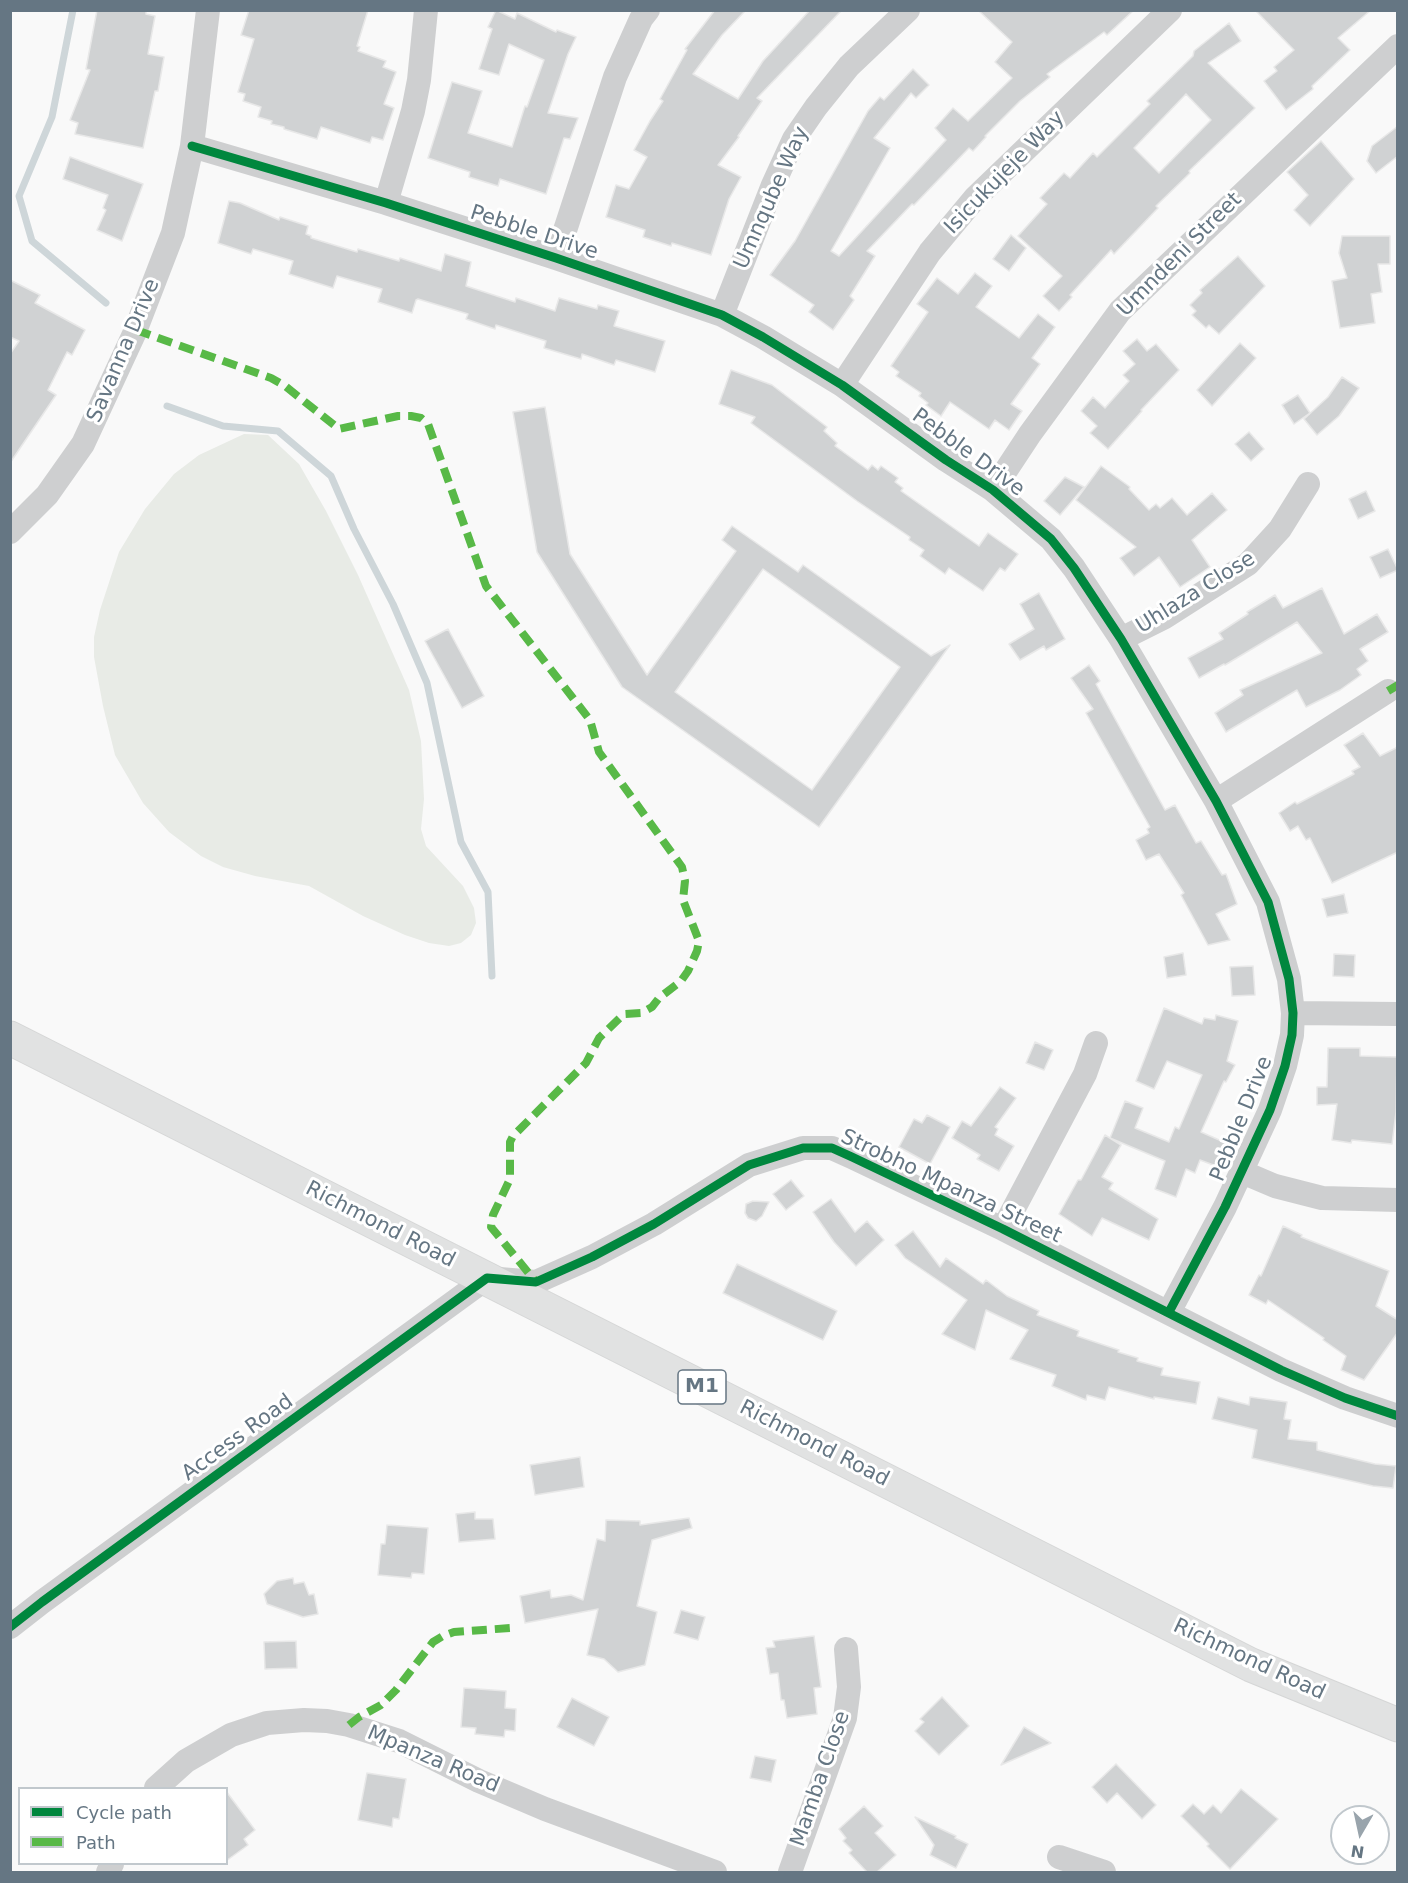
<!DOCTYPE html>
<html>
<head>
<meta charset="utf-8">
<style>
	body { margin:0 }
	#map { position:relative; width:1408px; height:1883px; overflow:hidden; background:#f9f9f9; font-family:"DejaVu Sans",sans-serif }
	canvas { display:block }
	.frame { position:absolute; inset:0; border:12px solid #657683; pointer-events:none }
	.legend { position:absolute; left:18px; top:1787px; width:210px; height:78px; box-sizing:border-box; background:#fff; border:2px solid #c1c8cd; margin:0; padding:8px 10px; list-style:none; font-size:18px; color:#657683 }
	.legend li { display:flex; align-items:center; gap:12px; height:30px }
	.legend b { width:30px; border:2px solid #c1c8cd }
	.north { position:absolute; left:1330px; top:1805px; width:60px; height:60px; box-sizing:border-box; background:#fff; border:2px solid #c1c8cd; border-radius:50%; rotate:189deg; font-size:16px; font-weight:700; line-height:24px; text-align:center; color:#657683 }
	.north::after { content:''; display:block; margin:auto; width:21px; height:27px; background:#99a4ac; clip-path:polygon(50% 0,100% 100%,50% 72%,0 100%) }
</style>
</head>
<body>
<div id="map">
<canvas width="1408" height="1883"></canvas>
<div class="frame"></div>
<ul class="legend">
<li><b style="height:8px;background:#00873e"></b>Cycle path</li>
<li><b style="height:8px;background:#58b947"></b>Path</li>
</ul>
<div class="north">N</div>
</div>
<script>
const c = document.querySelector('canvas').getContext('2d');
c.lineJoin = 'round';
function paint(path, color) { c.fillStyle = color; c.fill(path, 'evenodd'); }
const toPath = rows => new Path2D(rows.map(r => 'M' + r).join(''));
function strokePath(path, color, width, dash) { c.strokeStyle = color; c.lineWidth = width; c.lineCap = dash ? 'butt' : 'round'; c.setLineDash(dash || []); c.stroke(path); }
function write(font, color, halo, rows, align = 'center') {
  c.font = font + ' "DejaVu Sans",sans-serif'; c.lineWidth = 6; c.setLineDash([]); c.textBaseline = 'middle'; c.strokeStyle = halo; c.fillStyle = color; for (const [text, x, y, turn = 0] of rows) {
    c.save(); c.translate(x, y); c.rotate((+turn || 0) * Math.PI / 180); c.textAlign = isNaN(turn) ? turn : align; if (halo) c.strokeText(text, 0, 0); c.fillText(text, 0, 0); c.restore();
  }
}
paint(toPath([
	[244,434,268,435,299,464,326,511,358,575,409,690,421,741,424,799,421,829,426,846,463,886,474,908,476,923,471,935,461,943,449,946,429,943,405,935,363,916,309,886,255,876,223,867,201,856,169,832,143,803,115,755,103,706,94,657,94,637,100,610,119,552,145,509,174,474,199,455]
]), '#e8ebe6');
strokePath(toPath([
	[73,10,52,117,19,196,32,241,106,303],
	[167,406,223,426,278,431,331,476,354,529,393,604,427,683,461,842,488,892,492,976]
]), '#ced6d9', 7);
const building = toPath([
	[97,10,146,10,146,14,155,16,148,54,164,57,158,91,155,91,143,148,75,134,78,123,70,120,90,70,86,69,97,10],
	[249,10,368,10,357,46,360,47,358,51,386,61,383,67,396,72,384,104,394,108,383,140,372,137,370,143,321,127,317,139,284,129,284,127,271,124,272,121,258,117,261,107,243,101,245,94,238,92,254,39,241,35,249,10],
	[496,10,515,19,517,13,556,32,557,30,576,37,568,54,548,113,578,118,570,139,564,138,546,194,500,179,498,186,469,177,470,172,428,158,452,82,482,91,468,133,512,147,525,106,527,107,544,60,509,44,499,75,479,69,492,29,488,27,496,10],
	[715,10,746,10,722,35,693,74,738,99,763,61,810,10,842,10,757,98,762,101,738,136,739,137,718,165,741,177,729,199,711,255,672,243,671,246,643,237,645,230,606,217,616,185,629,189,647,157,634,150,650,121,663,101,660,99,687,50,685,49,715,10],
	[978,10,1134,10,1107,35,1104,32,1047,74,1050,77,1020,101,985,136,986,137,973,151,969,148,914,205,912,204,867,251,875,256,850,296,854,300,833,330,809,312,814,305,770,275,795,241,868,111,880,97,884,100,913,69,929,85,916,98,911,93,874,138,890,148,831,251,839,256,946,140,935,128,953,108,968,121,1012,78,995,62,1012,42,978,10],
	[1255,10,1371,10,1338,38,1350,50,1312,86,1313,89,1286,110,1264,81,1277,71,1274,67,1294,50,1255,10],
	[1229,23,1241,41,1208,63,1255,108,1189,171,1190,173,1156,206,1158,208,1114,254,1111,250,1070,295,1072,297,1059,311,1043,296,1062,276,1018,236,1047,204,1040,198,1064,173,1070,178,1093,153,1097,157,1150,104,1147,101,1193,56,1194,51,1229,23],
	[1186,94,1211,120,1159,173,1134,148,1186,94],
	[1398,126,1398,156,1376,173,1367,161,1372,146,1398,126],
	[1321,141,1354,179,1310,226,1294,210,1308,195,1287,172,1321,141],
	[70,157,143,184,122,241,97,230,106,210,103,208,108,195,63,179,70,157],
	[229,201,240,203,279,220,280,217,308,226,306,234,311,236,311,238,357,252,358,249,399,261,400,258,441,271,445,254,471,262,466,286,515,302,516,298,555,311,559,298,597,309,598,305,619,311,614,326,665,341,655,372,616,360,614,365,582,354,581,359,544,348,546,341,496,325,495,329,466,319,468,314,418,299,416,300,412,313,378,302,382,289,337,276,333,288,289,274,293,261,253,249,251,254,218,243,229,201],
	[1011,235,1026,248,1009,271,993,259,1011,235],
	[1342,236,1390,236,1390,264,1378,264,1382,292,1371,294,1375,323,1340,328,1332,281,1347,278,1339,253,1342,236],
	[1238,256,1265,286,1219,334,1209,325,1206,328,1192,315,1196,311,1190,305,1202,293,1200,290,1238,256],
	[975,273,992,286,976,307,1019,338,1038,314,1055,327,1032,358,1040,364,1011,404,1022,411,1009,430,995,420,989,429,950,402,941,416,926,405,928,403,919,396,921,393,896,376,899,372,891,366,928,312,917,304,937,278,958,294,975,273],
	[10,280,40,295,35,303,85,330,72,355,67,352,48,390,56,395,10,463,10,354,19,341,10,337,10,280],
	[1137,339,1147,351,1156,344,1179,370,1141,410,1142,411,1108,449,1090,433,1097,426,1081,411,1093,397,1105,408,1129,381,1123,375,1135,364,1123,351,1137,339],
	[1240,343,1256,358,1212,406,1197,390,1240,343],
	[731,370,772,385,827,427,824,431,837,443,835,446,868,470,872,465,878,470,881,466,898,478,895,482,903,488,901,491,979,546,988,533,1018,554,1005,571,1000,568,983,591,949,568,945,574,920,556,924,550,909,540,910,537,857,501,751,423,755,417,719,404,731,370],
	[1342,377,1359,388,1339,416,1317,435,1304,419,1328,397,1342,377],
	[1298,395,1310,413,1294,424,1282,405,1298,395],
	[545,407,570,554,647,675,736,551,722,540,732,526,798,572,803,565,931,656,950,645,819,827,622,687,537,552,513,412,545,407],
	[763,569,900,667,812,790,675,692,763,569],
	[1249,432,1264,449,1251,461,1235,444,1249,432],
	[1101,466,1130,487,1129,489,1149,510,1156,504,1160,508,1172,498,1187,515,1212,493,1227,510,1192,540,1210,567,1180,587,1159,557,1134,576,1120,558,1136,547,1076,500,1101,466],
	[1065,477,1084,487,1060,515,1044,501,1065,477],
	[1366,491,1375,511,1358,519,1349,499,1366,491],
	[1388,549,1398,570,1380,578,1370,557,1388,549],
	[1322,588,1344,634,1377,614,1388,632,1360,649,1368,661,1357,669,1361,675,1340,690,1306,707,1297,690,1226,732,1215,713,1243,695,1240,690,1322,653,1297,622,1225,665,1224,664,1199,678,1188,658,1223,639,1219,633,1248,614,1247,612,1275,595,1283,608,1322,588],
	[1039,593,1065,639,1046,650,1044,646,1020,660,1009,644,1034,629,1020,604,1039,593],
	[448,629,484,696,462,708,425,641,448,629],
	[1089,665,1100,681,1096,684,1165,810,1175,805,1196,843,1201,841,1222,875,1226,874,1237,904,1216,914,1230,940,1208,945,1181,895,1184,893,1159,854,1146,860,1136,840,1149,833,1147,829,1150,827,1086,713,1093,709,1071,678,1089,665],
	[1363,733,1380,756,1398,747,1398,852,1332,883,1310,838,1306,840,1298,826,1290,831,1279,813,1295,802,1297,804,1354,774,1352,771,1360,767,1344,745,1363,733],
	[1344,894,1348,913,1327,917,1322,899,1344,894],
	[1183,953,1186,975,1167,978,1164,957,1183,953],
	[1334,954,1355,955,1354,977,1333,976,1334,954],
	[1253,966,1255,995,1232,996,1230,967,1253,966],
	[1164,1008,1202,1024,1204,1018,1215,1020,1216,1015,1238,1021,1227,1061,1235,1065,1226,1082,1224,1081,1201,1132,1226,1143,1216,1166,1200,1160,1195,1173,1186,1169,1176,1197,1155,1189,1165,1161,1110,1138,1125,1101,1143,1108,1135,1128,1169,1142,1175,1127,1179,1129,1202,1075,1167,1061,1154,1089,1136,1081,1164,1008],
	[1035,1042,1053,1050,1044,1070,1026,1063,1035,1042],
	[1328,1048,1360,1048,1360,1056,1397,1057,1396,1112,1392,1144,1352,1140,1351,1143,1332,1140,1337,1104,1317,1105,1317,1087,1327,1087,1328,1048],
	[1000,1087,1016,1098,995,1127,998,1129,995,1135,1014,1146,999,1171,977,1159,980,1155,952,1138,962,1121,971,1126,1000,1087],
	[927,1115,950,1127,930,1164,899,1147,914,1119,922,1123,927,1115],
	[1105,1135,1121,1145,1102,1177,1113,1183,1109,1189,1158,1219,1149,1240,1102,1218,1092,1236,1059,1214,1078,1180,1081,1180,1105,1135],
	[791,1180,804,1196,786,1210,773,1194,791,1180],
	[831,1199,855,1232,867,1221,884,1240,856,1266,834,1242,813,1212,831,1199],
	[753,1201,769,1202,762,1216,756,1221,748,1218,745,1213,746,1204,753,1201],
	[1283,1226,1302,1235,1301,1237,1389,1271,1376,1306,1398,1320,1398,1332,1364,1380,1341,1370,1346,1356,1323,1340,1324,1338,1268,1300,1266,1304,1249,1295,1259,1275,1261,1276,1283,1226],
	[913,1231,940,1267,946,1258,983,1284,986,1280,1007,1296,1039,1311,1037,1315,1079,1331,1077,1336,1119,1350,1118,1352,1138,1358,1137,1361,1163,1368,1161,1375,1200,1382,1196,1404,1154,1397,1154,1399,1109,1387,1105,1400,1087,1395,1086,1400,1052,1386,1056,1375,1010,1359,1028,1330,986,1310,975,1350,942,1334,967,1300,905,1258,895,1245,913,1231],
	[737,1264,837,1311,823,1340,723,1293,737,1264],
	[1218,1397,1249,1405,1250,1397,1287,1402,1284,1419,1291,1420,1288,1439,1317,1442,1317,1450,1375,1464,1396,1466,1393,1488,1373,1486,1252,1458,1257,1430,1212,1419,1218,1397],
	[580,1457,584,1487,535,1495,530,1465,580,1457],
	[475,1512,475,1519,493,1519,495,1539,459,1542,456,1514,475,1512],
	[689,1518,692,1528,652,1540,637,1606,657,1612,645,1665,618,1672,604,1659,587,1655,598,1609,525,1623,520,1596,550,1590,551,1598,571,1595,583,1600,597,1539,605,1541,606,1520,640,1521,640,1525,689,1518],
	[387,1525,428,1528,424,1574,412,1573,411,1578,378,1575,381,1544,385,1544,387,1525],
	[293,1578,294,1584,304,1582,309,1595,314,1594,318,1614,303,1617,267,1604,264,1594,277,1581,293,1578],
	[681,1610,705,1617,698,1640,674,1633,681,1610],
	[814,1636,821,1687,814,1688,817,1714,787,1718,784,1700,781,1700,778,1673,770,1674,766,1648,775,1647,773,1641,814,1636],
	[296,1641,297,1668,265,1669,264,1642,296,1641],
	[464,1688,506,1691,505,1708,516,1709,515,1731,505,1730,504,1737,475,1734,476,1728,461,1727,464,1688],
	[942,1697,969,1726,939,1755,915,1731,924,1722,920,1719,942,1697],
	[572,1698,609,1717,594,1746,557,1727,572,1698],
	[1024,1727,1051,1743,1001,1765,1024,1727],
	[755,1756,776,1760,771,1782,750,1778,755,1756],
	[1116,1764,1156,1805,1142,1819,1117,1793,1107,1803,1092,1787,1116,1764],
	[367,1773,406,1779,399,1819,393,1818,392,1827,358,1820,367,1773],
	[1241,1789,1278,1819,1230,1869,1207,1846,1209,1844,1181,1816,1193,1804,1204,1814,1213,1805,1221,1813,1241,1789],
	[226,1791,255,1830,244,1839,248,1845,226,1861,226,1791],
	[864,1806,883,1826,875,1833,896,1855,877,1872,867,1872,849,1853,852,1850,843,1841,846,1838,839,1829,864,1806],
	[915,1817,956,1836,955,1838,968,1844,956,1868,930,1855,934,1845,915,1817]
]);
paint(building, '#d0d2d3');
strokePath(building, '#e8e8e8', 1.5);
const trunk = toPath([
	[10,1038,1251,1665,1398,1725]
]);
strokePath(trunk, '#d5d6d6', 35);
strokePath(toPath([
	[192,146,386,203,556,258,722,315,763,337,842,385,946,460,993,490,1051,539,1074,568,1121,639,1216,801,1268,902,1289,979,1293,1013,1292,1035,1285,1066,1270,1110,1225,1207,1169,1312],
	[386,203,413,111,419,80,426,10],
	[556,258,615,77,641,19,648,10],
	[722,315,773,185,794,139,816,107,849,66,908,10],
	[842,385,930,252,975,198,1170,10],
	[993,490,1030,434,1120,311,1398,46],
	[10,532,47,495,83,444,134,334,173,233,192,146,208,10],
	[1121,639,1165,617,1248,564,1280,529,1308,484],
	[1216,801,1388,691],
	[1293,1013,1398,1014],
	[1242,1172,1275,1186,1322,1198,1398,1200],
	[1003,1229,1085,1074,1096,1043],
	[10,1627,42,1602,487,1278,536,1282,592,1257,654,1224,749,1165,803,1148,832,1148,852,1157,1003,1229,1281,1370,1345,1398,1398,1416],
	[156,1788,186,1761,231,1735,267,1723,304,1720,327,1721,349,1725,399,1741,479,1781,545,1809,715,1872],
	[1059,1857,1104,1872],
	[108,1872,112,1864],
	[790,1872,845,1718,849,1687,846,1649]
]), '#cecfd0', 24);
strokePath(trunk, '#e1e2e2', 33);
strokePath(toPath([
	[136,330,271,378,285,386,339,429,398,416,411,416,421,418,428,424,486,586,590,720,599,752,682,867,685,881,683,900,699,941,697,951,688,971,681,981,659,998,652,1007,641,1013,624,1014,599,1038,586,1063,513,1136,510,1142,510,1179,493,1215,491,1227,536,1282],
	[1388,691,1398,685],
	[349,1725,359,1717,381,1705,396,1690,433,1642,443,1636,454,1632,511,1628]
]), '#58b947', 8, [15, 8]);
strokePath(toPath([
	[192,146,386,203,556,258,722,315,763,337,842,385,946,460,993,490,1051,539,1074,568,1121,639,1216,801,1268,902,1289,979,1293,1013,1292,1035,1285,1066,1270,1110,1225,1207,1169,1312],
	[10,1627,42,1602,487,1278,536,1282,592,1257,654,1224,749,1165,803,1148,832,1148,852,1157,1003,1229,1281,1370,1345,1398,1398,1416]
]), '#00873e', 9);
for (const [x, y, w] of [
	[702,1387,48]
]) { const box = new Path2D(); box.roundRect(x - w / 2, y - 17, w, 34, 4.5); c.fillStyle = '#fff'; c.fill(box); strokePath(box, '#657683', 1.5); }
write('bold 20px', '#657683', null, [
	["M1",702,1387]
]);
write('21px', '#657683', '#fff', [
	["Isicukujeje Way",1005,173,-46],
	["Umnqube Way",772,198,-66],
	["Pebble Drive",534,233,18],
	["Umndeni Street",1180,255,-45],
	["Savanna Drive",124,351,-67],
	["Pebble Drive",968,453,36],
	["Uhlaza Close",1196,593,-32],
	["Pebble Drive",1242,1119,-68],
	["Strobho Mpanza Street",951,1187,25],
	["Richmond Road",380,1225,27],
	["Access Road",238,1438,-36],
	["Richmond Road",814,1444,27],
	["Richmond Road",1249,1660,25],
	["Mpanza Road",433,1760,23],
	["Mamba Close",821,1779,-71]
]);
</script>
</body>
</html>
